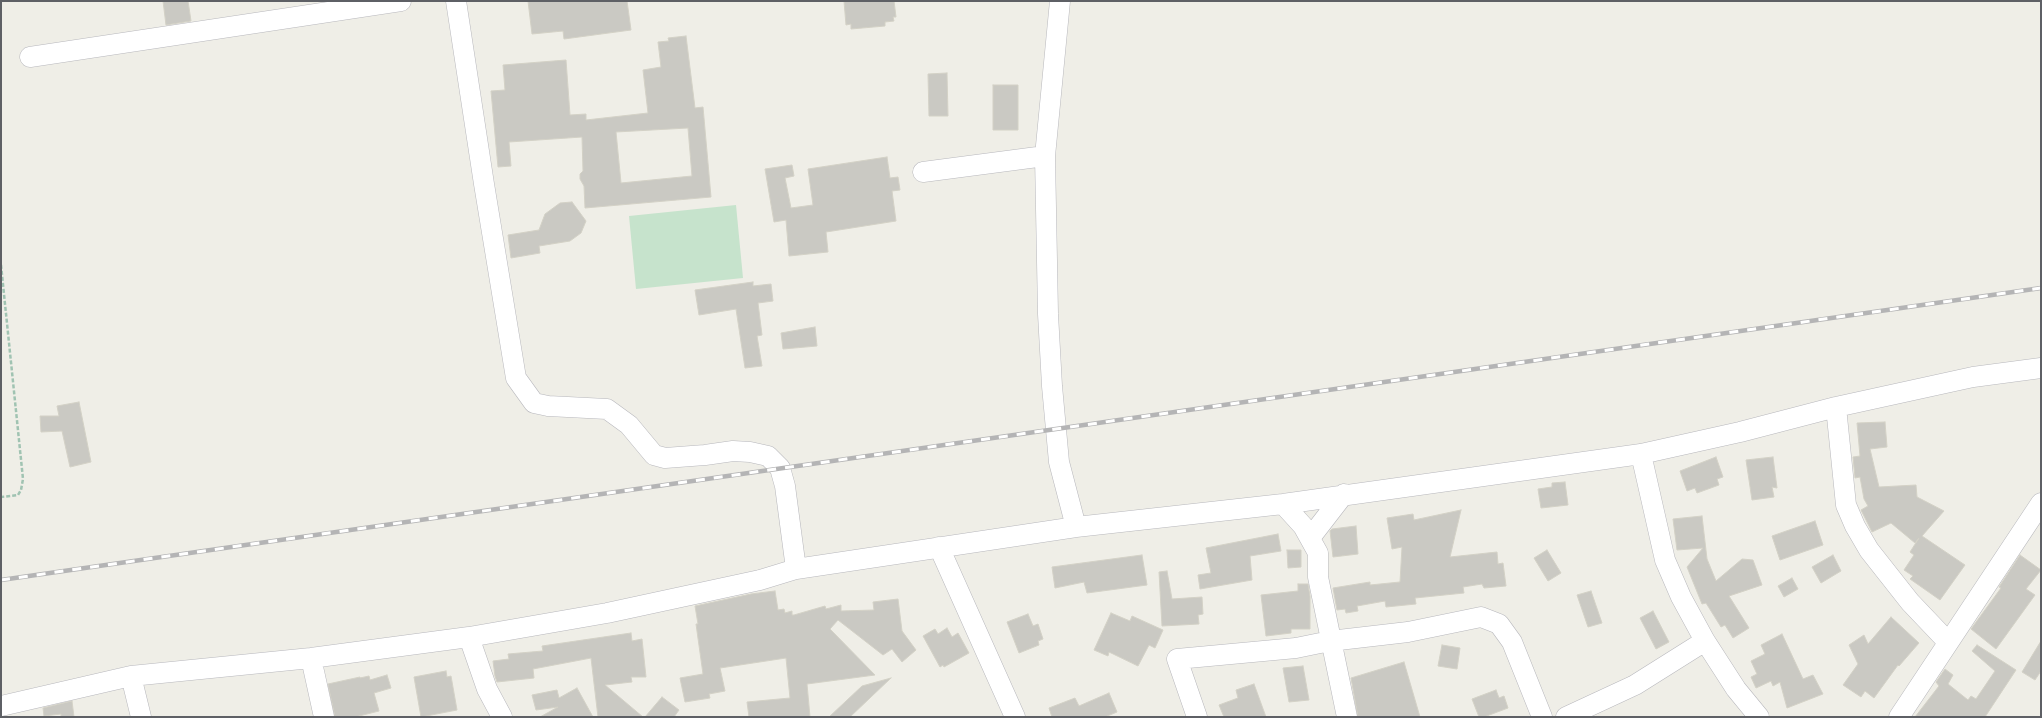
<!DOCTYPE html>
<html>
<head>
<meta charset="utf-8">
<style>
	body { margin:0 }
	#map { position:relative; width:2042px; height:718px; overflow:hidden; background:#efeee7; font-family:Signika,sans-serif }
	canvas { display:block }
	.frame { position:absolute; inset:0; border:2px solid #5e6065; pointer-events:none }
</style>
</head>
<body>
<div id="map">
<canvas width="2042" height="718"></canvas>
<div class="frame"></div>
</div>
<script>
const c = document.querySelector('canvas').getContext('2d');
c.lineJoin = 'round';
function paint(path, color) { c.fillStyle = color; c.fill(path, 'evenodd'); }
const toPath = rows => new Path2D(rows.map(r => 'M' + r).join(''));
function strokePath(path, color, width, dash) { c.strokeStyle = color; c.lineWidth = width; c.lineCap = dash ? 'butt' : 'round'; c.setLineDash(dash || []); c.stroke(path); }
paint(toPath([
	[736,205,743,278,636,289,629,216]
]), '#c6e3cc');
const building = toPath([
	[163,1,188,1,191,21,166,25,163,1],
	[528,1,627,1,631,30,564,39,563,31,532,34,528,1],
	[844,1,894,1,896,17,893,17,894,21,885,22,885,26,851,29,851,24,846,25,844,1],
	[686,36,695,108,703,107,711,197,585,208,584,186,580,179,580,174,583,171,582,137,509,142,511,166,498,167,491,91,505,90,503,65,566,60,570,115,586,114,586,120,648,113,643,70,661,67,658,42,669,41,668,38,686,36],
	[688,128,692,176,621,183,616,132,688,128],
	[947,73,948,116,929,116,928,74,947,73],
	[993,85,1018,85,1018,130,993,130,993,85],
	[887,157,890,178,898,177,900,190,892,191,896,221,826,232,828,252,789,256,786,220,774,222,765,169,792,165,794,176,785,178,791,208,813,205,808,169,887,157],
	[572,202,586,221,581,233,570,241,539,246,540,253,511,258,508,235,539,230,545,214,560,203,572,202],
	[753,282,753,286,771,284,773,301,758,303,762,335,757,336,762,366,745,368,736,309,699,315,695,290,753,282],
	[815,327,817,346,783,349,781,333,815,327],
	[79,402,91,462,70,467,62,431,41,432,40,416,59,416,57,406,79,402],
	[1885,422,1887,447,1870,449,1879,487,1916,485,1917,497,1944,511,1922,536,1965,565,1940,600,1910,579,1913,576,1904,570,1914,555,1910,552,1919,538,1915,543,1891,523,1872,532,1861,510,1868,506,1864,499,1860,477,1855,478,1853,457,1860,456,1857,423,1885,422],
	[1716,457,1723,477,1717,479,1719,485,1697,493,1695,488,1687,491,1680,471,1716,457],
	[1773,457,1777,488,1772,487,1774,497,1752,500,1746,460,1773,457],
	[1565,482,1568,505,1541,508,1538,489,1552,487,1552,483,1565,482],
	[1461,510,1450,557,1497,552,1498,564,1503,563,1506,586,1484,588,1482,584,1463,587,1464,593,1415,598,1416,604,1386,607,1385,601,1357,606,1358,611,1346,613,1345,609,1337,610,1333,588,1370,582,1370,585,1400,582,1402,547,1392,549,1387,518,1413,514,1414,520,1461,510],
	[1702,516,1707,559,1716,581,1742,559,1753,560,1762,585,1729,596,1749,628,1733,638,1725,625,1721,627,1706,603,1702,604,1687,567,1703,548,1677,550,1673,519,1702,516],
	[1815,521,1823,545,1780,560,1772,536,1815,521],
	[1356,526,1358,554,1333,557,1330,531,1332,529,1356,526],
	[1278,534,1281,551,1250,556,1252,580,1200,589,1198,575,1211,573,1206,548,1278,534],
	[1287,550,1301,550,1301,567,1288,568,1287,550],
	[1547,550,1561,573,1548,581,1534,558,1547,550],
	[1142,555,1147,585,1087,593,1084,582,1055,588,1052,567,1142,555],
	[1833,555,1841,571,1821,583,1812,567,1833,555],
	[2020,555,2041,570,2026,589,2035,595,1996,649,1971,629,2001,588,1999,587,2020,555],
	[1167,571,1172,599,1202,597,1203,614,1198,615,1199,624,1162,626,1159,572,1167,571],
	[1792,578,1798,589,1784,597,1778,586,1792,578],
	[1298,584,1308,584,1310,596,1310,629,1291,629,1291,633,1266,636,1261,595,1298,591,1298,584],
	[775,591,778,610,784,609,785,613,792,611,792,615,794,615,825,606,826,609,841,605,841,611,874,610,873,602,898,599,902,631,916,650,902,662,892,649,883,655,838,620,830,629,875,675,807,684,810,717,749,717,747,702,790,698,786,658,720,668,725,691,709,694,710,698,685,702,680,678,703,674,696,624,698,624,695,606,751,594,775,591],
	[1591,591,1602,623,1588,627,1577,595,1591,591],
	[1653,611,1669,642,1656,649,1640,618,1653,611],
	[1111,613,1130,621,1132,616,1163,630,1155,648,1149,645,1138,666,1109,652,1108,656,1094,650,1111,613],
	[1028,614,1033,626,1038,624,1043,639,1038,641,1039,645,1019,653,1007,622,1028,614],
	[1891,617,1919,643,1899,666,1898,665,1874,698,1865,691,1861,697,1843,685,1858,664,1849,645,1864,635,1868,644,1891,617],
	[947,628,952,637,958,633,969,653,944,667,943,665,940,667,923,636,935,629,938,634,947,628],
	[631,633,632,641,642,639,646,677,631,677,632,682,605,685,643,717,598,717,591,658,533,669,534,678,497,682,495,676,493,661,509,659,508,654,543,651,542,646,631,633],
	[1782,634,1803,679,1813,675,1823,694,1787,708,1780,682,1773,686,1771,681,1756,688,1751,677,1757,674,1751,661,1765,654,1761,645,1782,634],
	[2041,641,2041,671,2035,680,2022,672,2041,641],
	[1442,645,1460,648,1457,669,1438,666,1442,645],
	[1977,645,2016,670,1985,717,1915,717,1939,686,1936,682,1945,669,1953,675,1948,684,1968,700,1971,696,1976,699,1995,671,1972,651,1977,645],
	[1404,662,1420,717,1358,717,1351,678,1404,662],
	[1303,666,1309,700,1289,702,1283,668,1303,666],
	[446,671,447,677,451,676,457,710,421,717,414,677,446,671],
	[387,675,391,688,374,693,379,711,355,717,335,717,328,684,360,677,360,678,369,676,370,680,387,675],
	[891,678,850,717,829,717,862,686,891,678],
	[1254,684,1266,717,1224,717,1219,705,1238,698,1236,690,1254,684],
	[577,688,593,717,540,717,558,707,536,710,532,695,557,690,559,698,577,688],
	[1496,690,1499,698,1504,696,1508,708,1484,717,1479,717,1472,699,1496,690],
	[1109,693,1117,712,1105,717,1052,717,1049,708,1075,698,1079,706,1109,693],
	[662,697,679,710,674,717,645,717,662,697],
	[72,701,74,717,61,717,61,714,44,716,43,708,72,701]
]);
paint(building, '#cac9c3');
strokePath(building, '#d3d1c6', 1);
const minor = toPath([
	[456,1,484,184,516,378,534,403,548,406,607,409,629,425,654,455,665,458,705,455,733,451,750,452,768,456,780,468,785,486,796,569],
	[1060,1,1045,156,1048,314,1052,386,1059,462,1076,527],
	[30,57,401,1],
	[923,172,1045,156],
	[1836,407,1846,505,1855,526,1869,550,1910,602,1948,642],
	[1641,454,1665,560,1681,597,1705,641,1736,689,1759,717],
	[1283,504,1303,526,1318,553,1318,577,1347,717],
	[1310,538,1344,494],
	[939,547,1015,717],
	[469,637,487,689,502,717],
	[311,658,324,717],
	[131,676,141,717],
	[1,706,131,676,311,658,469,637,607,613,760,580,796,569,1076,527,1283,504,1641,454,1740,432,1836,407,1973,377,2041,368],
	[1197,717,1177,659,1296,648,1330,641,1408,632,1481,617,1499,624,1512,642,1542,717],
	[1566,717,1635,685,1705,641],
	[1899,717,2041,503]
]);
strokePath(minor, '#b7b7bc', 21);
strokePath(toPath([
	[1,265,23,479,21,490,18,495,1,497]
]), '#a0c3b2', 2.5, [4, 2]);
strokePath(minor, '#fff', 20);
const rail = toPath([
	[1,580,2041,288]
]);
strokePath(rail, '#b4b4b5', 4.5);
strokePath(rail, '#fff', 3, [9]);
</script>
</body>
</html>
